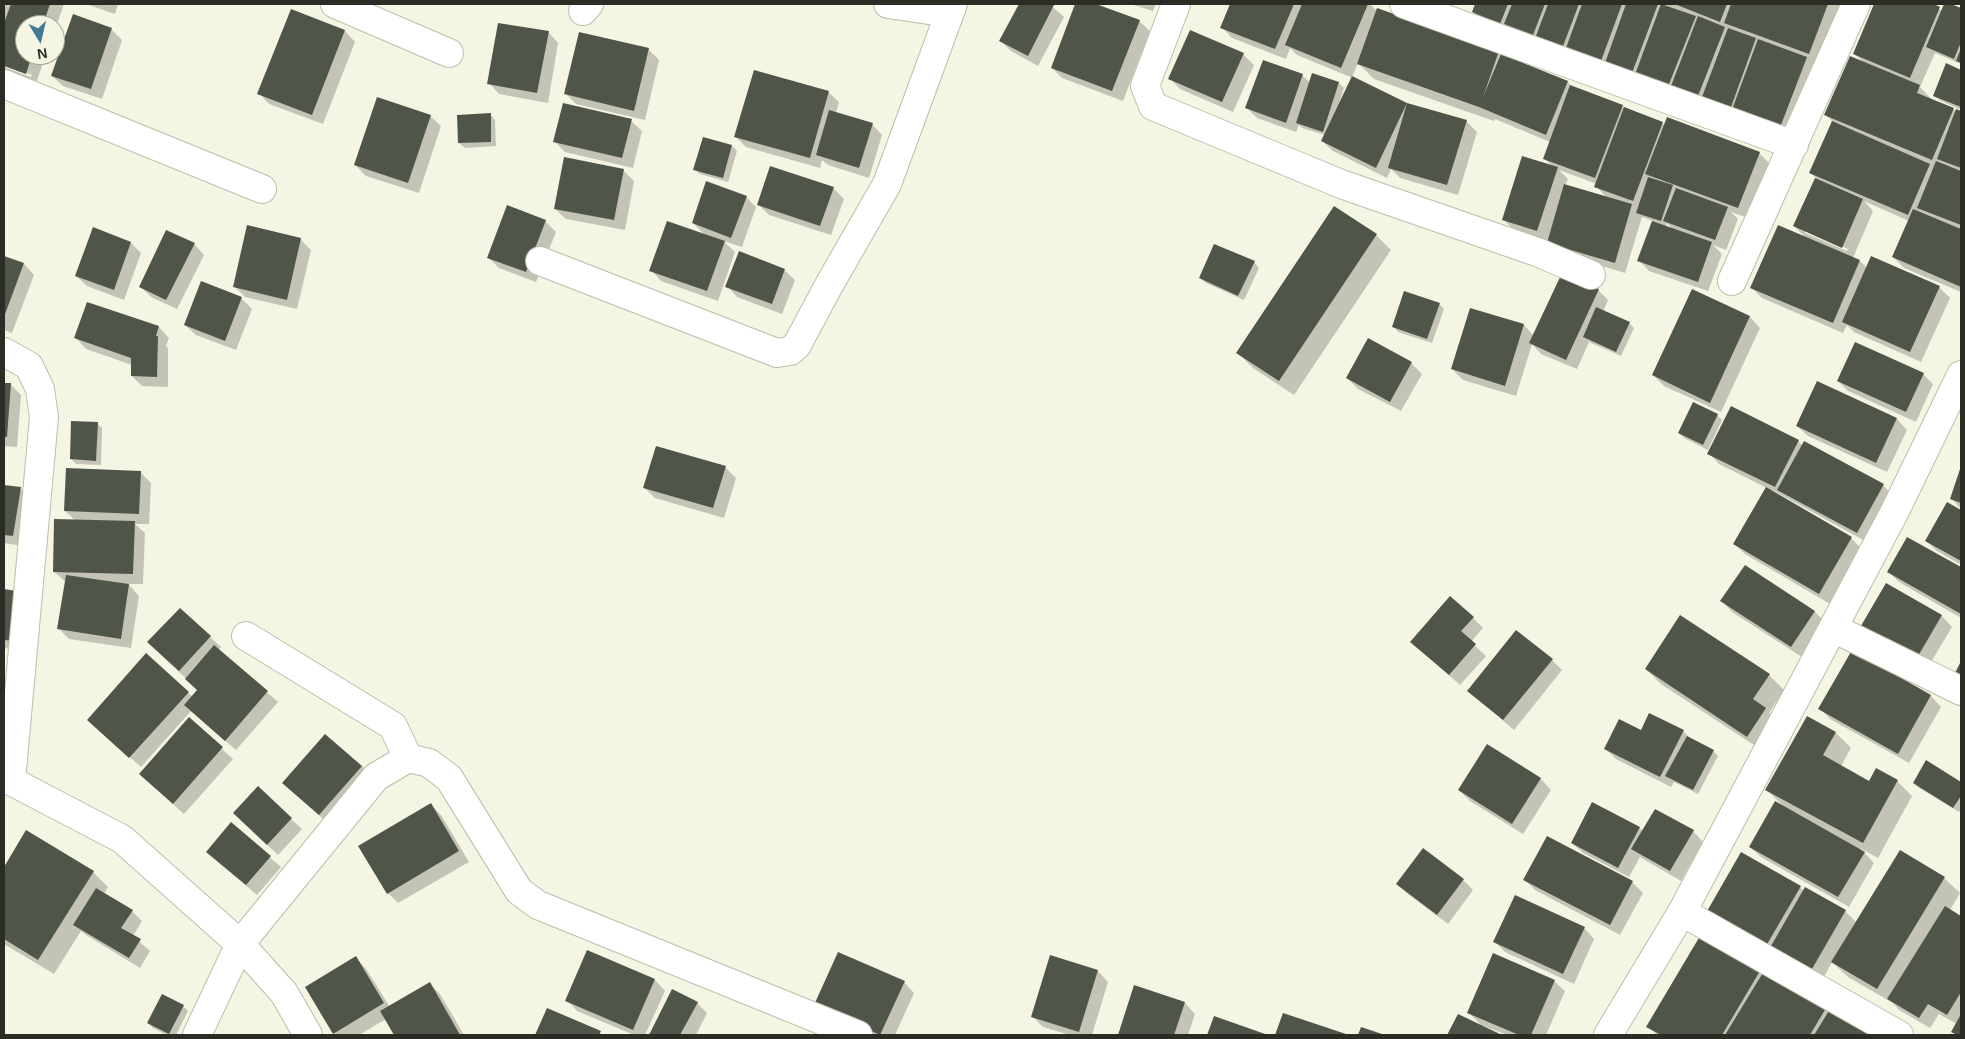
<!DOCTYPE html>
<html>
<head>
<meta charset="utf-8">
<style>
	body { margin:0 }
	#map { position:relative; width:1965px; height:1039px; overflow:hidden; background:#f5f5e4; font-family:Helvetica,sans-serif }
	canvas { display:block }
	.frame { position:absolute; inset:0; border:5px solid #2c2c26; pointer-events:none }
	.north { position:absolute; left:15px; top:15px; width:50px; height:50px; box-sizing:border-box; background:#f5f5e4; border:1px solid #a5a598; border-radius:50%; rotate:171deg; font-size:14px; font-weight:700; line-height:20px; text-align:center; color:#2c2c26 }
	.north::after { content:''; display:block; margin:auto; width:18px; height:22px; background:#3f7c93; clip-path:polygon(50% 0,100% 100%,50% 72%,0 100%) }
</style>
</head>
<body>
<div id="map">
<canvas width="1965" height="1039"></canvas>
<div class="frame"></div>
<div class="north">N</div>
</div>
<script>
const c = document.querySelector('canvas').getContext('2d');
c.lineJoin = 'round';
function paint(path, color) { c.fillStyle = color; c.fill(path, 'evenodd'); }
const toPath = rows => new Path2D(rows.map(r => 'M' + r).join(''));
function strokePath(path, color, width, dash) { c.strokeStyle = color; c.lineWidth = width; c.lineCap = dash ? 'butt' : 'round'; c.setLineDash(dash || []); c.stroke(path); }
paint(toPath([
	[4,4,64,4,55,30,55,25,25,25,25,55,46,55,36,83,4,72,4,67,31,77,32,75,4,65],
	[86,4,118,4,115,14],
	[1020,4,1049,4,1064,17,1038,66,1011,51,1001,41],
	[1076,4,1092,4,1139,21,1150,31,1123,101,1062,78,1052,68],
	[1130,4,1156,4,1153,11],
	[1231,4,1370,4,1377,11,1498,52,1502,56,1568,82,1573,88,1622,106,1665,125,1759,153,1769,163,1748,218,1731,212,1738,219,1726,250,1713,245,1722,254,1708,291,1649,271,1639,260,1653,221,1642,217,1625,273,1559,253,1549,241,1514,230,1503,219,1553,167,1544,158,1550,142,1495,119,1494,121,1374,79,1358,63,1352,77,1407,104,1467,122,1477,132,1458,195,1400,178,1391,169,1387,178,1333,151,1322,141,1325,135,1302,128,1299,125,1296,132,1257,118,1247,108,1302,75,1310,83,1339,83,1344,88,1339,103,1340,103,1353,78,1297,55,1290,48,1286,59,1232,38,1222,27],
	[1559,170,1597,184,1596,186,1607,198,1565,186,1568,179],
	[1667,223,1673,230,1666,227],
	[1476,4,1659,4,1662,6,1663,4,1849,4,1824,68,1812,64,1817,68,1792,134,1484,23,1473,12],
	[1875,4,1930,4,1943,11,1945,4,1948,4,1961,10,1961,64,1935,53,1920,87,1934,102,1953,109,1956,113,1957,111,1961,112,1961,292,1904,268,1893,257,1909,221,1864,201,1873,211,1853,258,1860,261,1867,268,1939,287,1950,298,1921,362,1854,332,1847,325,1843,333,1762,298,1752,288,1806,238,1794,226,1816,178,1811,173,1833,122,1826,115,1864,63,1854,53],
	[1805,230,1848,249,1847,251,1805,233],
	[292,11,345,31,355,42,323,124,269,104,259,93],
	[111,29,122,40,102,99,63,86,52,76],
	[548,32,558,43,548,103,499,94,489,83],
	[580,34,649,50,659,60,645,120,576,104,565,93],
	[1243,54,1254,65,1233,112,1180,89,1170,78],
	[1947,65,1961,71,1961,110,1939,100,1934,95],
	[828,92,839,102,836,113,872,124,882,135,869,178,828,165,822,160,820,168,746,147,736,137],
	[490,114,495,120,496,146,465,148,459,143],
	[430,116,441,126,419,193,366,176,355,165],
	[631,121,642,131,633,168,565,152,554,141],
	[732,146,737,151,728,182,700,174,695,169],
	[623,170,634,181,625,230,566,219,555,209],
	[833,188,844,199,831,235,769,215,759,205],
	[746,197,756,207,742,247,723,241,735,252,718,301,661,281,651,270,705,235,693,223],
	[545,221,556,232,536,282,499,268,488,257],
	[93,229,131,243,141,253,124,300,87,286,76,276],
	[1376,235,1391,250,1294,395,1253,368,1238,353],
	[300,239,311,250,297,309,245,297,234,286],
	[194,244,204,255,177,309,151,297,140,286],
	[4,257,24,264,34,275,12,333,4,330],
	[1254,262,1259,268,1244,300,1206,283,1200,278],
	[784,270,795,280,782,314,737,297,727,286],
	[1598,290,1608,300,1603,312,1629,323,1634,328,1621,356,1589,342,1577,369,1541,354,1532,344,1516,396,1463,380,1452,369,1471,309,1524,325,1534,336],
	[1692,291,1750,317,1760,328,1721,412,1664,386,1653,375],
	[241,298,252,309,236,350,196,335,185,325],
	[88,304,159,327,169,338,166,346,168,348,168,387,142,386,132,376,132,365,86,349,76,338],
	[1439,304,1444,309,1432,343,1398,332,1393,326],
	[1411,363,1422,374,1401,411,1358,389,1347,378],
	[1923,374,1933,384,1916,422,1848,391,1838,381],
	[1817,383,1897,419,1907,430,1887,472,1808,436,1797,426],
	[4,384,10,384,21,395,17,447,4,446],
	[1717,415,1722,420,1708,450,1684,438,1679,433],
	[97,423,102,428,101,465,76,464,71,459],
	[1798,441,1803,446,1883,485,1893,496,1867,542,1772,490,1771,492,1851,538,1862,549,1830,604,1745,554,1734,544,1767,488,1719,464,1709,453],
	[725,467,736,478,724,518,655,498,645,488],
	[1961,469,1961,509,1952,499],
	[140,472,151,483,149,524,135,524,145,533,143,584,128,584,139,596,131,648,69,639,59,629,66,582,54,572,76,521,65,511],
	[4,486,21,489,31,499,23,546,4,543],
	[1947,504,1961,512,1961,565,1937,551,1926,541],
	[1908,539,1961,569,1961,618,1899,582,1889,572],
	[1745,567,1815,612,1825,622,1802,657,1732,612,1722,601],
	[1887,585,1942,616,1952,627,1925,672],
	[4,591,21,593,25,651,4,648],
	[180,610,221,647,218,650,278,702,236,750,191,711,141,767,99,730,188,693,193,697,199,691,159,653],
	[1473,618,1483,628,1471,642,1486,656,1460,685,1412,642],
	[1852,652,1931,696,1941,707,1909,763,1830,719,1820,708],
	[1552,660,1562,670,1514,730,1469,691],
	[1646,669,1769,675,1784,690,1769,713,1780,725,1763,751,1661,684],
	[1650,714,1684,732,1693,741,1713,751,1718,756,1698,794,1674,782,1671,787,1616,759,1606,749,1642,732],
	[1807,717,1836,733,1851,748,1841,766,1869,782,1897,781,1912,796,1878,858,1860,848,1874,863,1849,907,1761,857,1750,847,1783,806,1767,790],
	[189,719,233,759,184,814,151,784],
	[1488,746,1541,779,1551,790,1523,834,1470,801,1459,790],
	[1926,762,1961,783,1961,808,1959,812,1919,788,1914,783],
	[362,766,372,777,330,825,294,793],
	[430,804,441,815,469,862,398,903,388,893],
	[291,819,302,829,278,855,245,824],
	[231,824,281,867,257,895,218,862],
	[1639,828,1643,831,1693,831,1703,842,1681,881,1640,857,1629,877,1583,853,1572,843],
	[27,832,93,872,108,887,104,894,132,911,142,921,133,936,150,951,140,968,86,935,81,931,54,974,4,944,4,869],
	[1900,852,1944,878,1960,893,1950,910,1961,917,1961,1035,1956,1035,1952,1031,1957,1024,1939,1014,1930,1028,1899,1010,1893,1003,1848,977,1832,962,1823,979,1718,923,1800,887,1804,891,1845,911,1857,923],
	[1463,880,1473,890,1448,924,1408,894,1397,884],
	[1525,880,1632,882,1643,893,1620,935,1535,890],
	[1584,928,1594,939,1574,984,1505,952,1495,942],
	[588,951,655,980,665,991,645,1035,634,1035,577,1011,567,1000],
	[1050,957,1098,971,1108,982,1092,1035,1070,1035,1043,1027,1032,1016],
	[356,958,366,969,390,1007,430,984,440,994,464,1035,396,1035,386,1019,359,1035,336,1035,306,988],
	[1759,972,1763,976,1873,1035,1657,1035,1648,1026],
	[1554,981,1565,991,1546,1035,1507,1035,1481,1025,1469,1013],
	[904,982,914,993,895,1035,871,1035,826,1015],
	[1134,987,1185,1003,1195,1014,1188,1035,1119,1035],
	[673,991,697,1003,707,1013,696,1035,650,1035],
	[183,1006,188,1011,176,1035,167,1035,153,1028,148,1023],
	[548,1010,600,1033,603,1035,537,1035],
	[1283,1014,1345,1035,1276,1035],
	[1458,1016,1499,1035,1449,1035],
	[1215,1018,1265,1035,1208,1035]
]), '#0003');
paint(toPath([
	[11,4,50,4,43,25,25,25,25,55,32,55,26,74,4,66,4,23],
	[1019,4,1054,5,1028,56,999,41],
	[1075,4,1096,4,1140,20,1112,91,1051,68],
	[1230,4,1294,4,1275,49,1220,28],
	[1302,4,1368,4,1341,68,1285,45],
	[1475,4,1508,4,1500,24,1472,12],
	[1512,4,1545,4,1533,35,1504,24],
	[1548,4,1579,4,1563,46,1536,36],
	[1582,4,1622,4,1601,61,1566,48],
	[1626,4,1658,4,1632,73,1605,63],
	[1661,4,1696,16,1669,84,1636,72],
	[1677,4,1727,4,1720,22,1677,5],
	[1731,4,1828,4,1809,54,1724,23],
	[1874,4,1934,4,1940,7,1910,78,1853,54],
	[1944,4,1951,4,1961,8,1961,42,1954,59,1926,47],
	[1377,8,1499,51,1483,97,1501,54,1568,81,1546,135,1479,107,1357,64],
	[291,9,345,30,312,115,257,94],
	[73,14,112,28,91,89,51,76],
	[1698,16,1725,27,1698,96,1671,86],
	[498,23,549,31,537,93,487,84],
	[1728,28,1756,38,1731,107,1702,97],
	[1190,30,1244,53,1222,102,1168,79],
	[579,32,649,48,634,111,564,94],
	[1758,39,1807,57,1781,125,1733,107],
	[1961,48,1961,63,1956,61],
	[1850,56,1920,85,1917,93,1954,108,1932,160,1824,115],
	[1263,60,1303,74,1286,123,1245,108],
	[1946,63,1961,70,1961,107,1933,96],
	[754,70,829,91,810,158,734,137],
	[1312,73,1339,82,1323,132,1296,123],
	[1352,76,1407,103,1467,120,1447,185,1388,168,1407,103,1376,168,1321,141],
	[1570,85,1623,105,1595,178,1543,159],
	[377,97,431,115,408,183,354,165],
	[563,103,632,119,622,158,553,142],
	[1624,107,1663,122,1633,201,1594,187],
	[1956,109,1961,111,1961,168,1937,159],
	[829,110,873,123,859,168,816,155],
	[491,113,491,142,458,143,457,115],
	[1667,117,1760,152,1738,208,1645,174],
	[1832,121,1930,164,1908,215,1809,173],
	[703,137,732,145,723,178,693,170],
	[1522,156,1558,167,1537,231,1502,220],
	[564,157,624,169,614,220,554,209],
	[1936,161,1961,171,1961,225,1917,208],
	[770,166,834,187,820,226,757,205],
	[1648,177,1673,185,1661,221,1636,213],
	[1815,178,1863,199,1842,248,1793,226],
	[706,181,747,196,731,238,692,223],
	[1564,184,1632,204,1615,263,1547,243],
	[1676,188,1728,207,1715,240,1663,221],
	[507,205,546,220,526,272,487,258],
	[1334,206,1377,234,1279,381,1236,353],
	[1913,209,1961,229,1961,287,1892,257],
	[667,221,725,241,707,291,649,271],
	[1652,221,1712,242,1698,282,1637,261],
	[247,225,301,238,287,300,233,287],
	[1778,225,1860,260,1833,323,1750,288],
	[93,227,131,242,114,290,75,276],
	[166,230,195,243,166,300,139,287],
	[1214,244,1255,261,1238,296,1199,278],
	[739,251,785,269,772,304,725,287],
	[4,256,24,263,4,317],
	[1871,256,1940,286,1910,352,1842,322],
	[1562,273,1599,289,1566,360,1529,343],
	[201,281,242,297,225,341,184,325],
	[1692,289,1750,316,1710,403,1652,375],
	[1404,291,1440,303,1427,339,1392,327],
	[87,302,159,326,156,336,158,336,157,377,131,376,131,358,74,338],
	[1596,307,1630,322,1616,352,1583,337],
	[1470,308,1524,324,1505,386,1451,369],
	[1368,338,1412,362,1390,402,1346,378],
	[1855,342,1924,373,1906,412,1837,381],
	[1817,381,1897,418,1876,463,1796,426],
	[4,383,11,383,7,437,4,437],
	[1693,402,1718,414,1703,445,1678,433],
	[1731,406,1799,440,1775,487,1707,454],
	[71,421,98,422,96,461,70,459],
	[1804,441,1884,484,1857,533,1777,490],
	[656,446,726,466,713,508,643,488],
	[1961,466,1961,503,1950,499],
	[66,468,141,471,139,514,64,511],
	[4,485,21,487,13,536,4,535],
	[1766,487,1852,537,1819,594,1733,544],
	[1947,502,1961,510,1961,561,1925,541],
	[54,519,135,521,133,574,53,572],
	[1907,537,1961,567,1961,614,1887,572],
	[1745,565,1815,611,1791,647,1720,601],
	[66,575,129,584,121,639,57,629],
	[1886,583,1942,615,1914,663,1858,631],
	[4,589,22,592,15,641,4,640],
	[1450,596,1474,617,1461,631,1476,644,1449,675,1410,642],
	[180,608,211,636,179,671,147,642],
	[1680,615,1770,674,1753,699,1766,708,1747,737,1645,669],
	[1516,630,1553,659,1503,720,1467,691],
	[214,645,268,691,225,741,184,705,197,690,185,679],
	[1852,650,1931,695,1898,754,1818,709],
	[146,653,189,692,129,758,87,720],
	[1961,661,1961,676,1955,673],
	[1649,713,1684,730,1660,777,1604,749,1619,719,1641,730],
	[1807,716,1836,732,1823,755,1869,781,1876,768,1898,780,1863,843,1765,790],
	[189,717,223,747,173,804,139,774],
	[325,734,362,766,319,815,282,783],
	[1687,736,1714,750,1693,790,1665,776],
	[1487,744,1541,778,1512,824,1458,790],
	[1926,760,1961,782,1961,796,1953,808,1913,783],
	[258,786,292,818,267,845,233,813],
	[1775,801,1865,852,1838,897,1749,847],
	[1592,802,1640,827,1618,868,1571,843],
	[431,803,459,851,387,894,358,846],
	[1655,809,1694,830,1670,871,1631,849],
	[231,822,271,856,246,885,206,852],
	[26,830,94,871,38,960,4,939,4,867],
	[1547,836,1633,881,1610,925,1523,880],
	[1423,848,1464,879,1437,915,1396,884],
	[1900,850,1945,877,1877,989,1831,962],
	[1741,852,1801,886,1766,946,1706,913],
	[1805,887,1846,910,1812,969,1771,946],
	[96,888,133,910,121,928,141,939,129,958,73,925],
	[1515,895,1585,927,1563,974,1493,942],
	[1945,906,1961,916,1961,992,1947,1015,1928,1004,1919,1018,1887,999],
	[1700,936,1760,971,1722,1035,1661,1035,1646,1027],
	[587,950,655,979,633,1030,565,1001],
	[838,952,905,981,880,1035,814,1005],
	[1493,953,1555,980,1531,1035,1519,1035,1467,1013],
	[1050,955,1098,970,1079,1032,1031,1017],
	[356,956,384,1003,333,1034,305,987],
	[1764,971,1826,1008,1810,1035,1725,1035],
	[430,982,460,1035,394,1035,380,1011],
	[1134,985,1185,1002,1174,1035,1118,1035],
	[672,989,698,1002,680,1035,649,1035],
	[162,994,184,1005,169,1034,147,1023],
	[547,1008,601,1031,599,1035,535,1035],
	[1830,1009,1875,1035,1814,1035],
	[1283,1013,1349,1035,1275,1035],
	[1458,1014,1502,1035,1447,1035],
	[1961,1014,1961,1035,1957,1035,1951,1032],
	[1214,1016,1268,1035,1207,1035],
	[1361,1027,1385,1035,1358,1035]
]), '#4f5549');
const minor = toPath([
	[335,4,449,53],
	[888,4,949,13],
	[1176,4,1145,86,1153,106,1341,184,1537,252,1591,275],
	[1404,4,1794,145],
	[583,11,589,4],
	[4,84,262,189],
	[540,261,777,353,790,351,797,345,829,285,887,184,953,4],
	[1732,281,1856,4],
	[4,352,29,366,40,389,44,417,11,781],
	[1833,628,1961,691],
	[246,636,393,726,408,758],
	[4,779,11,781,122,839,240,944,284,993,308,1035],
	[1682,912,1899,1035],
	[197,1035,240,944,376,777,408,758,429,763,449,778,519,891,538,905,858,1035],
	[1608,1035,1682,912,1895,511,1961,375]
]);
strokePath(minor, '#bdbdad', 30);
strokePath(minor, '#fff', 28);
</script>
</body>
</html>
